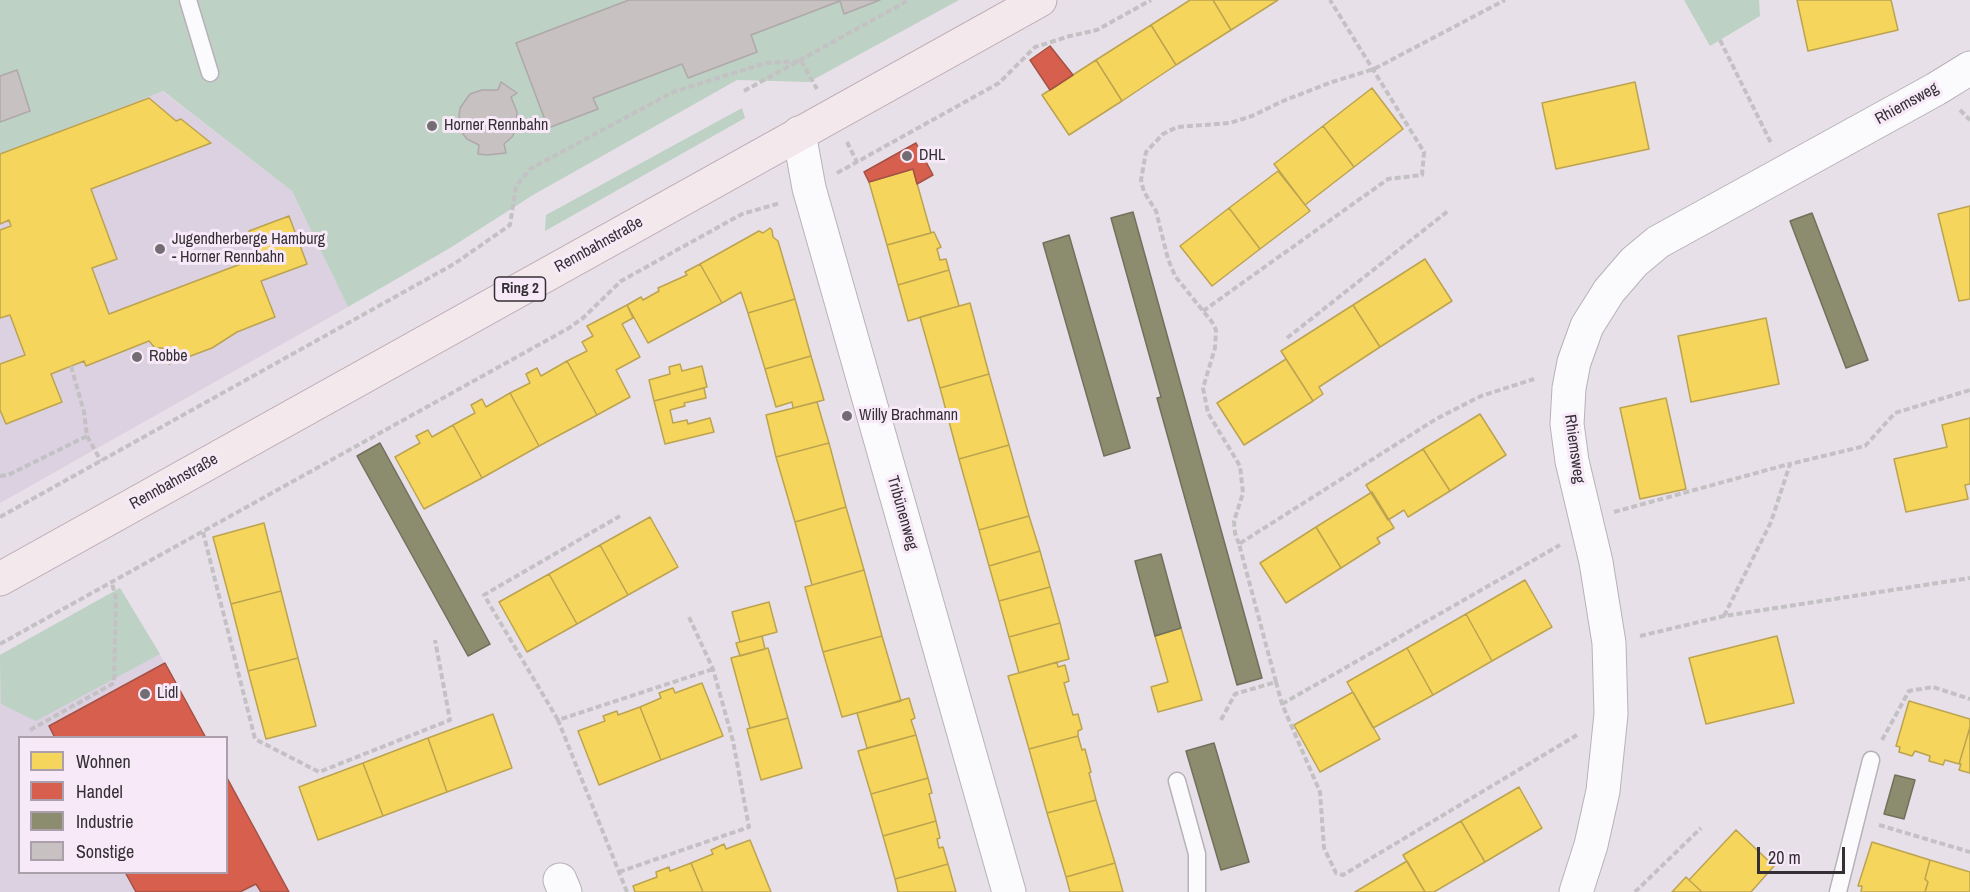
<!DOCTYPE html>
<html>
<head>
<meta charset="utf-8">
<style>
	body { margin:0 }
	#map { position:relative; width:1970px; height:892px; overflow:hidden; background:#e7e0e8; font-family:"Archivo Narrow",sans-serif }
	canvas { display:block }
	.legend { position:absolute; left:18px; top:736px; width:210px; height:138px; box-sizing:border-box; background:#f8e9f8; border:2px solid #aa9faa; margin:0; padding:8px 10px; list-style:none; font-size:18px; color:#342f34 }
	.legend li { display:flex; align-items:center; gap:12px; height:30px }
	.legend b { width:30px; border:2px solid #aa9faa }
	.scale { position:absolute; left:1757px; top:847px; width:88px; height:27px; box-sizing:border-box; border:3px solid #342f34; border-top:0; padding-left:8px; font-size:18px; line-height:21px; white-space:nowrap; color:#342f34; -webkit-text-stroke:4px #f8e9f8; paint-order:stroke }
</style>
</head>
<body>
<div id="map">
<canvas width="1970" height="892"></canvas>
<ul class="legend">
<li><b style="height:16px;background:#f6d55c"></b>Wohnen</li>
<li><b style="height:16px;background:#d6604d"></b>Handel</li>
<li><b style="height:16px;background:#8c8c6e"></b>Industrie</li>
<li><b style="height:16px;background:#c8c1c2"></b>Sonstige</li>
</ul>
<div class="scale">20 m</div>
</div>
<script>
const c = document.querySelector('canvas').getContext('2d');
c.lineJoin = 'round';
function paint(path, color) { c.fillStyle = color; c.fill(path, 'evenodd'); }
const toPath = rows => new Path2D(rows.map(r => 'M' + r).join(''));
function strokePath(path, color, width, dash) { c.strokeStyle = color; c.lineWidth = width; c.lineCap = dash ? 'butt' : 'round'; c.setLineDash(dash || []); c.stroke(path); }
function write(font, color, halo, rows, align = 'center') {
  c.font = font + ' "Archivo Narrow",sans-serif'; c.lineWidth = 6; c.setLineDash([]); c.textBaseline = 'middle'; c.strokeStyle = halo; c.fillStyle = color; for (const [text, x, y, turn = 0] of rows) {
    c.save(); c.translate(x, y); c.rotate((+turn || 0) * Math.PI / 180); c.textAlign = isNaN(turn) ? turn : align; if (halo) c.strokeText(text, 0, 0); c.fillText(text, 0, 0); c.restore();
  }
}
paint(toPath([
	[162,91,292,191,348,307,0,503,0,154],
	[120,588,165,663,206,737,20,738,20,872,226,872,227,776,289,892,0,892,0,655]
]), '#dbd1e0');
paint(toPath([
	[0,0,959,0,809,82,737,80,533,195,450,248,348,307,292,191,163,91,0,154],
	[1684,0,1759,0,1760,16,1710,46],
	[742,108,745,118,545,231,546,215],
	[120,588,160,654,36,721,1,704,0,655]
]), '#bdd1c4');
const homes = toPath([
	[1190,0,1213,0,1231,30,1176,65,1151,25,1190,0],
	[1213,0,1278,0,1231,30,1213,0],
	[1797,0,1891,0,1898,30,1808,51,1797,0],
	[1151,25,1176,65,1122,101,1096,60,1151,25],
	[1096,60,1122,101,1069,135,1042,95,1096,60],
	[1635,82,1649,149,1556,169,1542,103,1635,82],
	[1372,88,1403,129,1354,167,1323,126,1372,88],
	[149,98,176,121,181,119,211,143,91,189,117,259,92,268,109,314,259,257,249,231,289,216,307,264,261,281,275,317,237,332,212,348,169,364,163,348,155,348,149,341,86,366,84,361,51,374,62,402,6,424,0,410,0,364,25,355,10,315,0,318,0,230,11,226,9,220,0,224,0,154,149,98],
	[1323,126,1354,167,1305,205,1274,164,1323,126],
	[913,169,931,233,887,245,869,182,913,169],
	[1278,171,1310,211,1260,249,1229,208,1278,171],
	[1970,206,1970,299,1959,301,1938,214,1970,206],
	[1229,208,1260,249,1212,286,1180,246,1229,208],
	[770,228,772,230,773,237,778,241,795,299,748,313,741,292,722,303,700,264,759,231,763,233,770,228],
	[934,232,941,247,937,249,940,260,946,259,949,270,898,285,887,245,934,232],
	[1425,259,1452,301,1380,347,1353,305,1425,259],
	[700,264,722,303,648,343,627,305,641,297,643,300,659,291,658,288,687,275,685,272,700,264],
	[949,270,959,306,908,321,898,285,949,270],
	[795,299,811,356,765,369,748,313,795,299],
	[970,303,989,374,940,388,920,317,970,303],
	[627,305,633,318,622,324,640,357,616,370,630,397,597,415,567,361,587,351,582,342,593,336,587,326,627,305],
	[1353,305,1380,347,1319,387,1323,394,1313,401,1281,351,1353,305],
	[1766,318,1779,384,1691,402,1678,336,1766,318],
	[811,356,824,400,793,408,792,402,776,407,765,369,811,356],
	[1286,359,1313,401,1244,445,1217,403,1286,359],
	[567,361,597,415,539,446,510,393,530,383,526,374,537,368,541,376,567,361],
	[680,364,682,371,702,366,707,387,654,401,649,380,670,374,669,367,680,364],
	[989,374,1009,445,959,459,940,388,989,374],
	[704,388,706,398,684,403,685,406,670,410,673,423,687,420,688,424,710,418,714,432,665,444,654,401,704,388],
	[510,393,539,446,482,478,453,425,475,413,471,405,482,399,486,407,510,393],
	[1666,398,1686,489,1640,499,1620,408,1666,398],
	[817,402,829,443,776,457,766,415,817,402],
	[1480,414,1506,455,1450,491,1423,449,1480,414],
	[1970,418,1970,484,1965,485,1968,499,1906,512,1894,459,1947,447,1942,425,1970,418],
	[453,425,482,478,424,509,395,457,420,443,416,436,428,430,432,437,453,425],
	[829,443,846,507,795,522,776,457,829,443],
	[1009,445,1029,516,979,530,959,459,1009,445],
	[1423,449,1450,491,1408,517,1404,510,1388,520,1366,485,1423,449],
	[1372,492,1394,528,1377,538,1380,543,1341,568,1316,527,1372,492],
	[846,507,864,570,812,585,795,522,846,507],
	[1029,516,1040,551,989,566,979,530,1029,516],
	[650,517,678,567,628,595,600,545,650,517],
	[264,523,281,591,231,604,213,537,264,523],
	[1316,527,1341,568,1286,603,1260,563,1316,527],
	[600,545,628,595,577,624,549,574,600,545],
	[1040,551,1050,587,999,601,989,566,1040,551],
	[864,570,882,636,823,652,805,587,864,570],
	[549,574,577,624,527,652,499,602,549,574],
	[1525,580,1552,627,1492,661,1466,614,1525,580],
	[1050,587,1060,623,1009,637,999,601,1050,587],
	[281,591,298,658,248,671,231,604,281,591],
	[769,602,777,632,740,642,732,612,769,602],
	[1466,614,1492,661,1433,695,1407,648,1466,614],
	[1060,623,1069,659,1019,673,1009,637,1060,623],
	[1181,628,1202,700,1158,712,1151,687,1168,682,1155,636,1181,628],
	[762,636,765,649,740,656,736,643,762,636],
	[882,636,901,701,842,717,823,652,882,636],
	[1777,636,1794,703,1706,724,1689,658,1777,636],
	[768,648,788,718,750,728,731,658,768,648],
	[1407,648,1433,695,1373,728,1347,682,1407,648],
	[298,658,316,726,266,739,248,671,298,658],
	[1057,662,1058,667,1065,665,1069,681,1064,683,1073,715,1078,714,1082,729,1078,731,1078,736,1029,749,1008,676,1057,662],
	[702,683,723,736,661,760,640,707,661,698,659,693,673,688,675,693,702,683],
	[1353,692,1380,739,1320,772,1294,725,1353,692],
	[909,698,915,718,911,720,916,735,867,748,857,713,909,698],
	[1909,701,1970,719,1970,727,1959,764,1945,760,1943,765,1929,761,1930,756,1915,751,1912,756,1899,752,1900,747,1896,746,1909,701],
	[640,707,661,760,599,785,578,731,605,721,603,716,617,711,618,715,640,707],
	[493,714,512,768,447,792,428,738,493,714],
	[788,718,802,768,761,780,747,729,788,718],
	[1970,727,1970,773,1959,770,1961,764,1959,764,1970,727],
	[916,735,928,778,871,794,858,751,916,735],
	[1078,736,1082,750,1085,749,1091,772,1089,773,1096,800,1047,813,1029,749,1078,736],
	[428,738,447,792,383,816,363,763,428,738],
	[363,763,383,816,318,840,299,787,363,763],
	[928,778,932,793,929,794,936,821,883,836,871,794,928,778],
	[1519,787,1542,828,1485,862,1461,821,1519,787],
	[1096,800,1115,863,1066,877,1047,813,1096,800],
	[936,821,940,838,937,839,939,848,943,847,948,864,895,879,883,836,936,821],
	[1461,821,1485,862,1434,892,1425,892,1403,855,1461,821],
	[1736,830,1774,866,1751,892,1702,892,1689,880,1736,830],
	[750,840,771,892,703,892,691,863,713,854,711,850,724,844,726,849,750,840],
	[1872,842,1930,860,1925,879,1928,882,1925,892,1861,892,1862,886,1858,886,1872,842],
	[1930,860,1970,872,1970,892,1925,892,1928,882,1925,879,1930,860],
	[1407,861,1425,892,1355,892,1407,861],
	[691,863,703,892,635,892,633,886,657,877,656,872,669,867,670,871,691,863],
	[1115,863,1123,892,1070,892,1066,877,1115,863],
	[948,864,956,892,898,892,895,879,948,864],
	[1686,877,1689,880,1702,892,1672,892,1686,877]
]);
paint(homes, '#f6d55c');
strokePath(homes, '#bca350', 1.5);
const shops = toPath([
	[1050,46,1073,75,1050,90,1030,60,1050,46],
	[916,143,933,175,917,184,913,169,869,182,864,172,916,143],
	[165,663,206,738,55,738,49,726,165,663],
	[226,776,289,892,261,892,256,884,240,892,136,892,125,872,226,872,226,776]
]);
paint(shops, '#d6604d');
strokePath(shops, '#a55146', 1.5);
const industry = toPath([
	[1133,212,1262,678,1237,685,1157,398,1161,397,1111,218,1133,212],
	[1812,213,1868,360,1846,368,1790,221,1812,213],
	[1069,235,1130,448,1104,456,1043,243,1069,235],
	[380,443,490,644,468,656,357,456,380,443],
	[1161,554,1181,628,1155,636,1135,561,1161,554],
	[1214,743,1249,862,1221,870,1186,751,1214,743],
	[1895,775,1915,780,1904,819,1884,814,1895,775]
]);
paint(industry, '#8c8c6e');
strokePath(industry, '#72705d', 1.5);
const building = toPath([
	[629,0,880,0,844,14,840,1,751,35,757,52,688,78,682,64,593,98,598,109,548,128,516,43,629,0],
	[17,70,30,111,0,122,0,76,17,70],
	[501,82,517,93,511,97,517,112,516,129,512,137,504,144,506,153,487,155,478,154,479,145,467,139,463,134,459,116,460,108,470,94,482,90,498,90,501,82]
]);
paint(building, '#c8c1c2');
strokePath(building, '#aea8aa', 1.5);
const lane = toPath([
	[188,0,210,73],
	[1177,781,1197,854,1197,892],
	[1838,892,1871,760]
]);
const street = toPath([
	[799,133,809,188,1009,892],
	[560,880,565,892],
	[1576,892,1591,845,1603,791,1611,714,1609,643,1596,562,1572,461,1567,424,1569,388,1574,362,1587,326,1609,291,1634,262,1658,242,1936,89,1970,68]
]);
const primary = toPath([
	[0,579,1040,0]
]);
strokePath(lane, '#b8b2b8', 19);
strokePath(street, '#b8b2b8', 35);
strokePath(primary, '#bdaab2', 35);
strokePath(toPath([
	[1720,40,1772,145],
	[801,61,817,89],
	[744,91,909,0],
	[1960,110,1970,120],
	[847,142,857,162],
	[837,173,999,83,1035,47,1070,36,1097,30,1151,0],
	[1203,311,1388,179,1422,175,1424,152,1330,0],
	[1287,338,1448,211],
	[87,436,101,461],
	[0,476,8,475,87,436,84,412,71,366],
	[1614,512,1789,464],
	[0,517,454,264,510,225,516,186,530,169,673,92,766,63,801,61],
	[203,532,255,739,319,772,450,720,435,640],
	[1239,544,1235,533,1234,521,1243,493,1240,466,1208,413,1203,388,1215,348,1216,330,1212,322,1175,276,1168,259,1156,211,1144,192,1141,180,1146,152,1163,134,1177,127,1230,123,1252,116,1283,101,1332,82,1374,69,1505,0],
	[1724,616,1771,522,1790,464,1865,446,1895,413,1970,390],
	[1640,636,1724,616,1970,578],
	[0,644,569,328,583,318,621,281,742,214,780,203],
	[1276,682,1239,544,1436,419,1481,396,1534,379],
	[1282,704,1560,545],
	[558,720,484,595,620,516],
	[1221,720,1235,694,1276,682,1282,704,1320,792,1324,848,1336,873,1343,875,1577,735],
	[30,730,114,683,116,599,112,583],
	[1882,740,1909,691,1933,687,1970,699],
	[1879,825,1970,852],
	[619,872,749,827,733,741,713,669,689,617],
	[627,892,558,720,713,669],
	[1635,892,1701,828]
]), '#c4c1c4', 4, [6, 3]);
strokePath(lane, '#fbfafc', 16);
strokePath(street, '#fbfafc', 33);
strokePath(primary, '#f3e8ec', 33);
for (const [x, y, r, color] of [
	[432,126,6,"#736d73"],
	[907,156,6,"#736d73"],
	[160,249,6,"#736d73"],
	[137,357,6,"#736d73"],
	[847,416,6,"#736d73"],
	[145,694,6,"#736d73"]
]) { const dot = new Path2D(); dot.arc(x, y, r, 0, 2 * Math.PI); c.fillStyle = color; c.fill(dot); strokePath(dot, '#f8e9f8', 2); }
for (const [x, y, w] of [
	[520,289,51]
]) { const box = new Path2D(); box.roundRect(x - w / 2, y - 12, w, 24, 4.5); c.fillStyle = '#f8e9f8'; c.fill(box); strokePath(box, '#342f34', 1.5); }
write('bold 15px', '#342f34', null, [
	["Ring 2",520,289]
]);
write('16px', '#342f34', '#f8e9f8', [
	["Rhiemsweg",1907,104,-29],
	["Rennbahnstraße",599,245,-29],
	["Rhiemsweg",1574,449,82],
	["Rennbahnstraße",174,482,-29],
	["Tribünenweg",902,513,74]
]);
write('16px', '#342f34', '#f8e9f8', [
	["Horner Rennbahn",444,126],
	["DHL",919,156],
	["Jugendherberge Hamburg",172,240],
	["- Horner Rennbahn",172,258],
	["Robbe",149,357],
	["Willy Brachmann",859,416],
	["Lidl",157,694]
], 'left');
</script>
</body>
</html>
